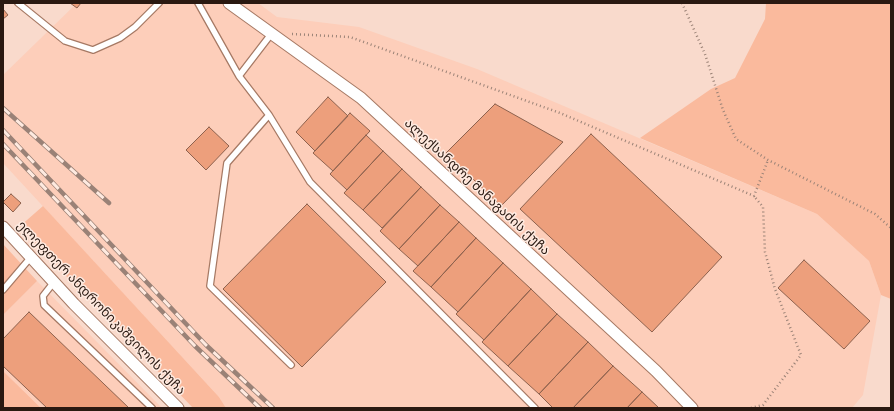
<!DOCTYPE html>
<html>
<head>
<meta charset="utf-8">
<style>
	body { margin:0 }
	#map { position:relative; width:894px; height:411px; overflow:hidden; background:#f9dacc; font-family:Rubik,sans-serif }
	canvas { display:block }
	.frame { position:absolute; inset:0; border:4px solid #2a1911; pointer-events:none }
</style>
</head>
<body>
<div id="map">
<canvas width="894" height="411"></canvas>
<div class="frame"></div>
</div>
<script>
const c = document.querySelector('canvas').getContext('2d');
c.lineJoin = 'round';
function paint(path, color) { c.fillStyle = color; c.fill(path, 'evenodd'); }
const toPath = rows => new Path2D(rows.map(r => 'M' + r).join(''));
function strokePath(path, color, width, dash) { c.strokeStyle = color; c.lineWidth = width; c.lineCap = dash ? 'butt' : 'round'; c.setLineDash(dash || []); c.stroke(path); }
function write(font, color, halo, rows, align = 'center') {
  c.font = font + ' Rubik,"Noto Sans Georgian",sans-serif'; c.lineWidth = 3; c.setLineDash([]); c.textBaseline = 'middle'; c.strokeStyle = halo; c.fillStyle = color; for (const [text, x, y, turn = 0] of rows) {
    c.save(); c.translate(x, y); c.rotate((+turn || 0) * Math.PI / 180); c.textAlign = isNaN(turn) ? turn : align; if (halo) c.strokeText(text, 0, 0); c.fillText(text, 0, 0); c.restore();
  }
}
paint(toPath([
	[77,3,258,3,277,17,359,27,477,69,817,214,869,261,881,295,863,395,852,408,226,408,219,397,3,163,3,75],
	[37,281,162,408,41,408,3,371,3,315]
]), '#fdceba');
paint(toPath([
	[766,3,891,3,891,299,881,295,869,261,817,214,640,138,711,89,735,78,765,19],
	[43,206,219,397,226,408,193,408,19,227],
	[3,244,37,281,3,315],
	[3,371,41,408,3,408]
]), '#faba9d');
const building = toPath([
	[70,3,81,3,77,8,70,3],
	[3,9,8,15,3,19,3,9],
	[328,97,348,116,315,151,296,132,328,97],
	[495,104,563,142,501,206,446,153,495,104],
	[350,113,370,131,333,171,313,153,350,113],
	[209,127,229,146,206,170,186,150,209,127],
	[591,134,722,257,652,332,520,209,591,134],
	[366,135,383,151,347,190,330,174,366,135],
	[383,151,402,169,363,210,344,193,383,151],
	[402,169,421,187,382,228,363,210,402,169],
	[421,187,440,205,399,249,380,231,421,187],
	[11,194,21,203,13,212,3,202,11,194],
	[307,204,386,282,302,367,223,289,307,204],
	[440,205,459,222,418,266,399,249,440,205],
	[459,222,476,238,431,287,413,271,459,222],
	[476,238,503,263,458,312,431,287,476,238],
	[804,260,870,321,844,349,778,288,804,260],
	[503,263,531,289,484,340,456,314,503,263],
	[531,289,557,314,508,366,482,342,531,289],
	[29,312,129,408,47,408,3,366,3,339,29,312],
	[557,314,588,342,539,394,508,366,557,314],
	[588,342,613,366,573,408,553,408,539,394,588,342],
	[613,366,642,392,627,408,573,408,613,366],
	[642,392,659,408,627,408,642,392]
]);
paint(building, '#ed9f7c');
strokePath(building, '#8e624e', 1);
const lane = toPath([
	[18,3,65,41,93,50,120,38,135,27,159,3],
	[198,3,239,76],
	[272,33,239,76,269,115,310,182,535,408],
	[269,115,227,163,210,286,291,365],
	[54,282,43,296,44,305,152,408],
	[3,290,31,257]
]);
const street = toPath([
	[229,3,361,98,656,371,692,408],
	[3,227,74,304,178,408]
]);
strokePath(lane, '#a67964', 8);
strokePath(street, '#a67964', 13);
strokePath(toPath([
	[682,3,705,54,723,110,736,139,768,160,875,214,891,228],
	[292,34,350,37,560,113,754,196,768,160],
	[751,408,763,405,801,355,775,289,765,252,763,207,754,196]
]), '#9b8377', 2.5, [1, 3]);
strokePath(lane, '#fff', 5.5);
strokePath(street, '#fff', 11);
const rail = toPath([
	[3,108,109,203],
	[3,130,206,345,273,408],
	[3,144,195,346,260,408]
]);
strokePath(rail, '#9a8277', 4.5);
strokePath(rail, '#feeae0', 3, [9]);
write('13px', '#2a1911', '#feeae0', [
	["ალექსანდრე მანაგაძის ქუჩა",477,187,43],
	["ელეფთერ ანდრონიკაშვილის ქუჩა",101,308,46]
]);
</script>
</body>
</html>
